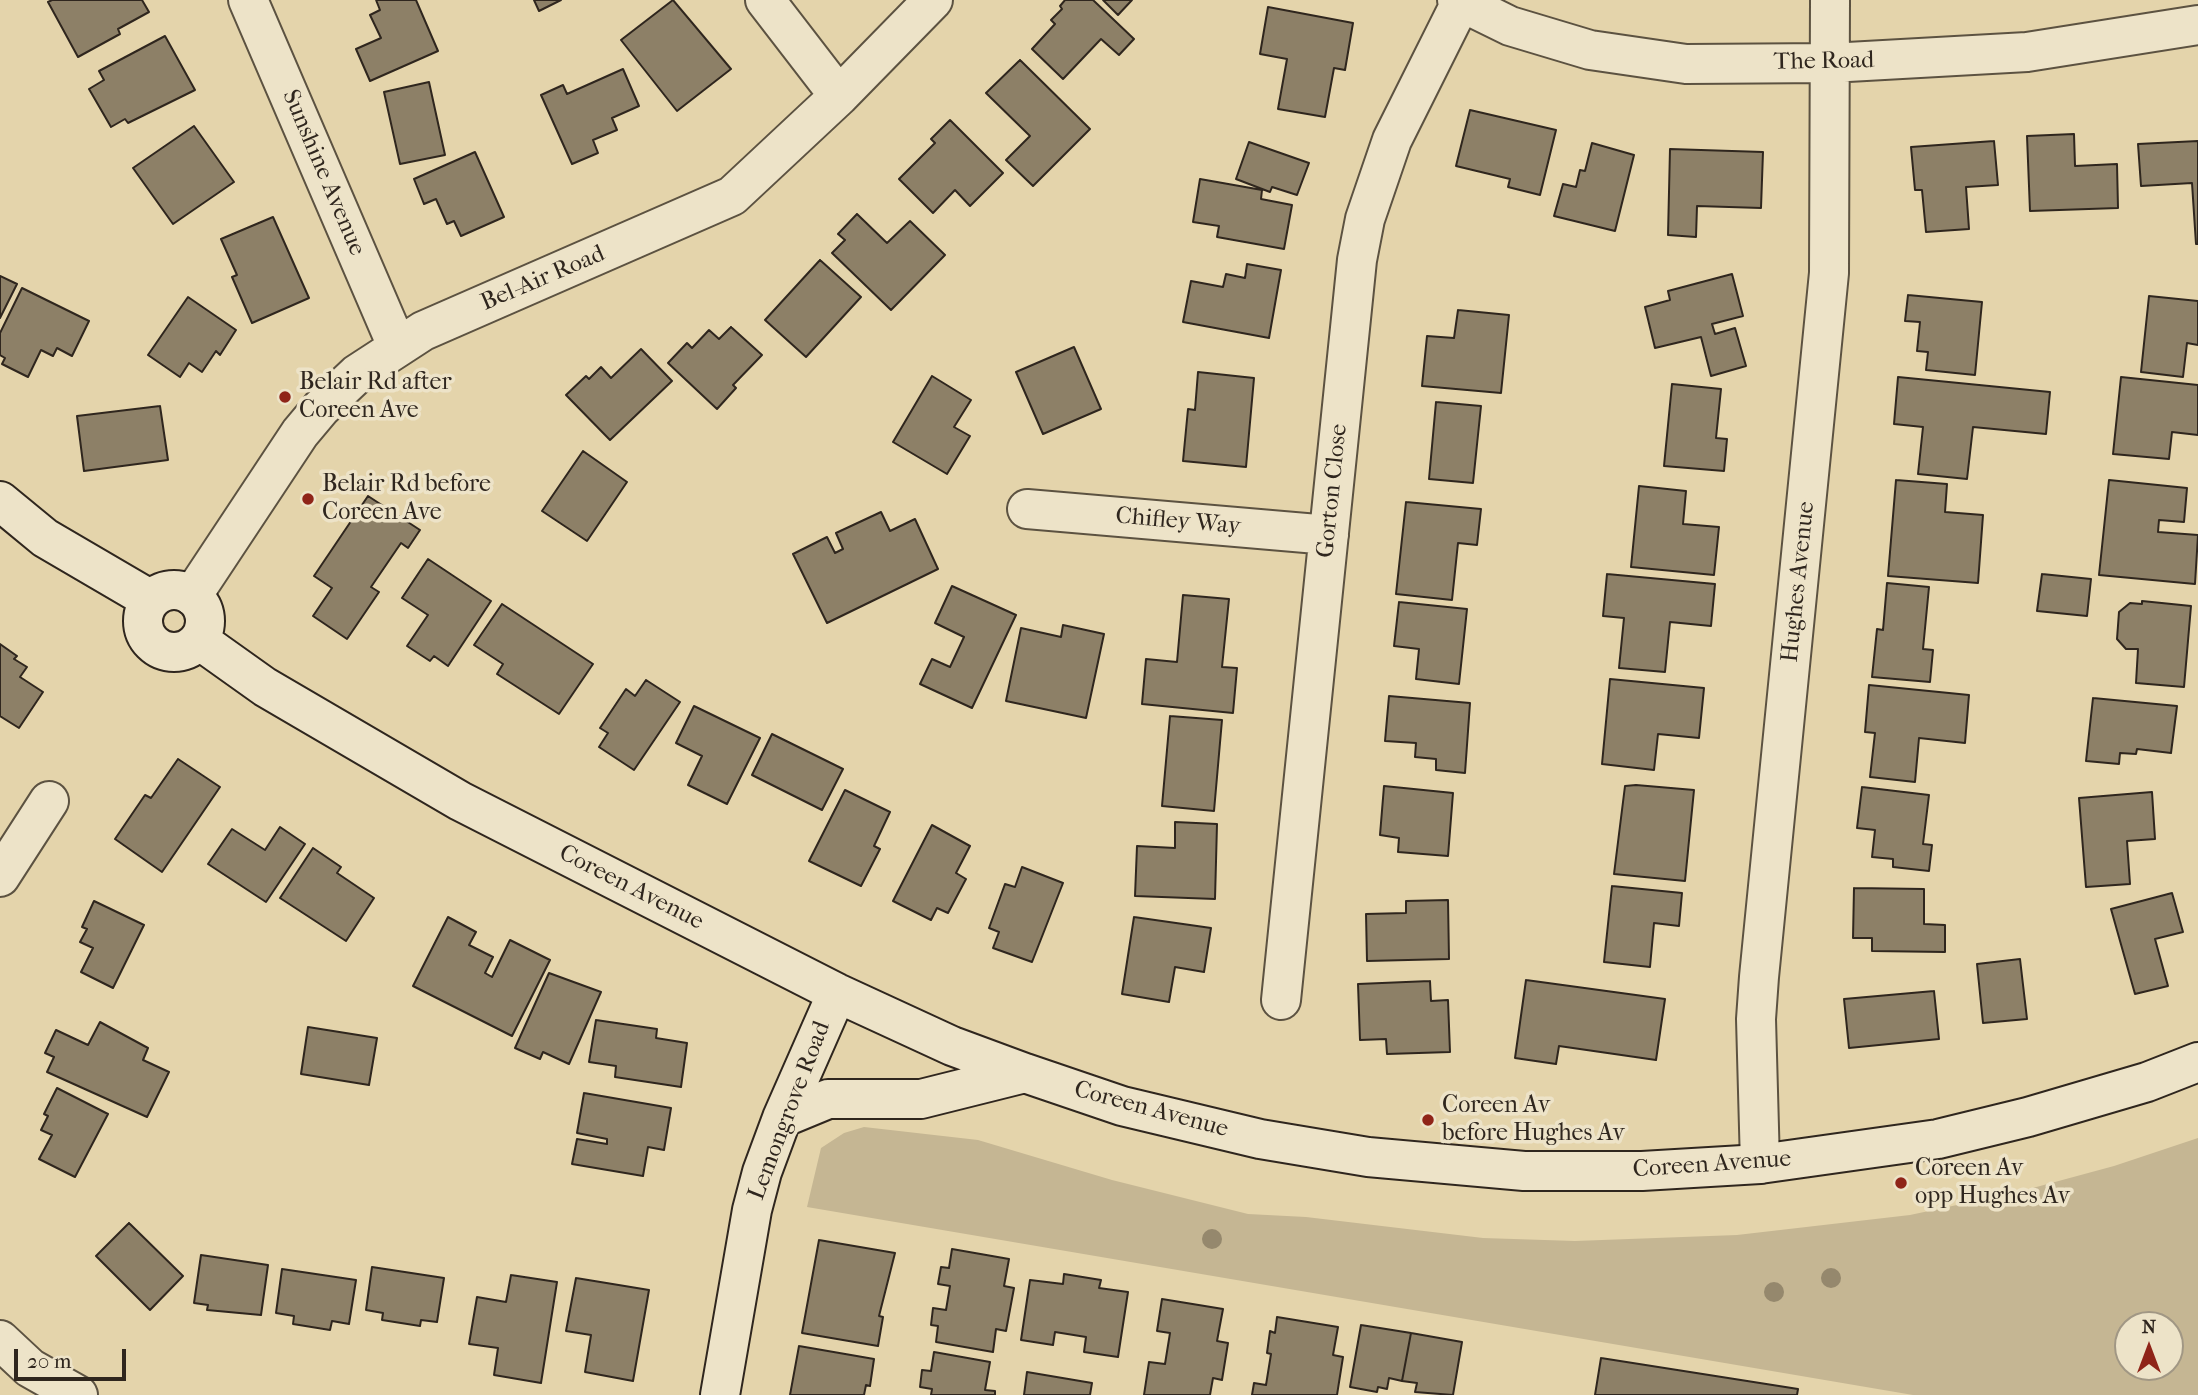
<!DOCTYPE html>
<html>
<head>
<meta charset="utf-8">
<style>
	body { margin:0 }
	#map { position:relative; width:2198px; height:1395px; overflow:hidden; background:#e4d4ab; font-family:"IM FELL French Canon",serif }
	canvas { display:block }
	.north { position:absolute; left:2114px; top:1311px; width:70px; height:70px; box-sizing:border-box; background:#ede3c8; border:2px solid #a19784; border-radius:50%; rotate:0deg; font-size:19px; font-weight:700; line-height:28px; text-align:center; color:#2f261e }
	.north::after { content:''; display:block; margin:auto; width:24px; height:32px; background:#8f2418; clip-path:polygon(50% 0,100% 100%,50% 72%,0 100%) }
	.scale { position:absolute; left:14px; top:1349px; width:112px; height:32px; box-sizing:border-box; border:4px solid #2f261e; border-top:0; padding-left:9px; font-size:21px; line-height:24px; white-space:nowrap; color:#2f261e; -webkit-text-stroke:5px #ede3c8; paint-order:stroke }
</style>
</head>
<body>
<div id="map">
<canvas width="2198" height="1395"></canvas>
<div class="north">N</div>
<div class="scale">20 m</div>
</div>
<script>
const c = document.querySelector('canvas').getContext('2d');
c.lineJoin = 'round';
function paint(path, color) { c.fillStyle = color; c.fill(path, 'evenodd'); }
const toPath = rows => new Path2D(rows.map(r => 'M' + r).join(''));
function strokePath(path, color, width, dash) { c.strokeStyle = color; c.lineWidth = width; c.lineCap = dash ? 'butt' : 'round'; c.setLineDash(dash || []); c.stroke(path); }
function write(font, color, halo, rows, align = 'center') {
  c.font = font + ' "IM FELL French Canon",serif'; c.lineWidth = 7; c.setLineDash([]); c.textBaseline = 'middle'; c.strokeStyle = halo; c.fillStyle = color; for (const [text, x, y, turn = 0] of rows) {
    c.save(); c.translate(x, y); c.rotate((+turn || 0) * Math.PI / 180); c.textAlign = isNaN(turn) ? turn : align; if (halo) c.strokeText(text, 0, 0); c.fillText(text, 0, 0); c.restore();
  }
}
paint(toPath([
	[864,1127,978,1140,1112,1180,1248,1214,1306,1217,1483,1238,1575,1241,1737,1235,1910,1215,2018,1192,2114,1166,2198,1138,2198,1395,1913,1395,807,1207,821,1148,844,1133],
	[2128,1325,2170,1325,2170,1367,2128,1367]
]), '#c5b693');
const building = toPath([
	[52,0,142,0,149,12,118,29,120,34,78,57,48,2,52,0],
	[376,0,416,0,438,51,370,81,356,49,381,38,370,15,380,10,376,0],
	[534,0,561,0,539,11,534,0],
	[673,0,731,69,677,111,621,40,673,0],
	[1065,0,1093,0,1134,39,1119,55,1101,39,1063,79,1032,49,1055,24,1051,20,1062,9,1060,6,1065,0],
	[1103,0,1132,0,1118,15,1103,0],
	[1268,7,1353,23,1345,70,1334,68,1325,117,1278,109,1287,59,1260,54,1268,7],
	[165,36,195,90,128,123,125,119,111,127,89,89,104,80,99,71,165,36],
	[1020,60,1090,129,1033,186,1006,160,1030,136,986,93,1020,60],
	[623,69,639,106,612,118,617,130,593,140,598,153,572,164,541,95,563,85,567,94,623,69],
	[429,82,445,155,400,164,384,92,429,82],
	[1470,110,1556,130,1540,195,1508,187,1510,179,1456,166,1470,110],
	[950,120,1003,173,970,206,955,190,933,213,899,179,935,143,931,139,950,120],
	[194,126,234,182,173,224,133,168,194,126],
	[2074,134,2075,166,2117,164,2118,208,2030,211,2027,136,2074,134],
	[1994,141,1998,185,1966,187,1969,229,1926,232,1922,190,1915,190,1911,147,1994,141],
	[2198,141,2198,244,2196,244,2192,183,2141,186,2138,144,2198,141],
	[1249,142,1309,163,1297,195,1272,187,1270,192,1236,179,1249,142],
	[1592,143,1634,155,1615,231,1554,216,1563,184,1576,187,1580,170,1585,171,1592,143],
	[1670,149,1763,152,1761,208,1697,206,1696,237,1668,235,1670,149],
	[475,152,504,217,461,236,454,221,447,224,436,199,424,204,414,179,475,152],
	[1200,179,1262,190,1261,199,1292,205,1284,249,1217,237,1219,226,1193,222,1200,179],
	[857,214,887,243,910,221,945,255,891,310,832,253,845,240,838,234,857,214],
	[273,217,309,298,252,323,232,277,237,275,221,239,273,217],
	[820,260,861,297,806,357,765,320,820,260],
	[1247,264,1281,270,1269,338,1183,322,1191,281,1223,287,1226,274,1245,278,1247,264],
	[1732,274,1743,316,1712,324,1715,334,1735,328,1746,366,1711,376,1701,337,1655,348,1645,307,1670,300,1668,291,1732,274],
	[0,276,17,284,0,318,0,276],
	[22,288,89,321,72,356,57,348,53,356,41,350,28,377,2,364,5,358,0,355,0,333,22,288],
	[1908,295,1982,302,1975,375,1926,370,1928,352,1917,351,1920,322,1905,321,1908,295],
	[2149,296,2198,301,2198,345,2187,343,2183,377,2141,372,2149,296],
	[188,297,236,330,220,355,216,351,202,372,189,363,180,377,148,355,188,297],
	[1458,310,1509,315,1501,393,1422,386,1427,336,1454,338,1458,310],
	[731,327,762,355,733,385,736,388,717,409,668,363,687,343,692,348,709,330,719,339,731,327],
	[1074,347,1101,409,1043,434,1016,372,1074,347],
	[641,349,672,381,610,440,566,395,586,376,589,379,601,367,611,378,641,349],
	[1198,372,1254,378,1246,467,1183,461,1188,409,1195,410,1198,372],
	[932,376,971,400,954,427,970,436,947,474,893,442,932,376],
	[1898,377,2050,392,2046,434,1973,427,1967,479,1918,474,1923,427,1894,424,1898,377],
	[2121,377,2198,385,2198,435,2172,432,2169,459,2113,454,2121,377],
	[1672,384,1721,389,1716,438,1727,439,1724,471,1664,466,1672,384],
	[1436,402,1481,406,1473,483,1429,479,1436,402],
	[160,406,168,460,84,471,77,416,160,406],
	[583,451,627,482,587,541,542,511,583,451],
	[1896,480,1947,484,1945,512,1983,515,1978,583,1888,576,1896,480],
	[2109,480,2187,488,2184,522,2159,520,2158,532,2198,535,2195,584,2099,575,2109,480],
	[1639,486,1686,491,1683,524,1719,527,1714,575,1631,567,1639,486],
	[368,496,420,530,408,548,401,543,371,587,379,592,347,639,313,616,332,588,314,576,368,496],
	[1406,502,1481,509,1477,545,1458,543,1452,600,1396,594,1406,502],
	[881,512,890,531,915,519,938,569,827,623,793,554,827,537,835,553,843,549,836,533,881,512],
	[428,559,491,601,448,666,434,656,430,661,407,646,428,615,402,598,428,559],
	[1607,574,1715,584,1711,626,1670,622,1665,672,1619,668,1624,618,1603,616,1607,574],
	[2042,574,2091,579,2087,616,2037,611,2042,574],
	[1887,583,1929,587,1923,649,1933,650,1930,682,1872,677,1877,629,1883,630,1887,583],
	[952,586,1016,615,972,708,920,684,932,659,950,667,964,637,935,623,952,586],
	[1183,595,1229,599,1222,667,1237,668,1233,713,1142,704,1146,659,1177,662,1183,595],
	[2142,601,2191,606,2184,687,2136,683,2138,649,2126,649,2117,639,2119,612,2130,603,2142,604,2142,601],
	[1399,602,1467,609,1459,684,1416,679,1419,649,1394,646,1399,602],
	[502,604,593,664,559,714,497,674,503,664,474,645,502,604],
	[1063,625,1104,634,1086,718,1006,701,1021,628,1061,637,1063,625],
	[0,644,17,656,14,659,27,667,20,677,43,692,19,728,0,716,0,644],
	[1610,679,1704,688,1699,738,1658,734,1654,770,1602,764,1610,679],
	[646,680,680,702,634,770,599,747,608,733,600,728,626,689,635,696,646,680],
	[1869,685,1969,695,1965,743,1919,738,1915,782,1870,777,1875,733,1865,732,1869,685],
	[1389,696,1470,703,1465,773,1436,770,1436,759,1415,757,1416,743,1385,741,1389,696],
	[2093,698,2177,706,2171,753,2137,749,2136,754,2120,753,2119,764,2086,761,2093,698],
	[694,706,760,738,727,804,688,785,702,756,676,743,694,706],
	[1170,716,1222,720,1214,811,1162,806,1170,716],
	[772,734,843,769,822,810,752,775,772,734],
	[178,759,220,787,162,872,115,839,145,795,151,798,178,759],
	[1636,785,1694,790,1685,881,1614,874,1625,786,1636,785],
	[1384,786,1453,793,1448,856,1398,852,1399,838,1380,835,1384,786],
	[1862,787,1929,795,1923,844,1932,845,1929,871,1893,867,1893,859,1872,857,1875,830,1857,828,1862,787],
	[845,790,890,812,874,846,880,849,861,886,809,861,845,790],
	[2152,792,2155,839,2127,841,2130,884,2086,887,2079,798,2152,792],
	[1175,822,1217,824,1215,899,1135,896,1137,846,1175,848,1175,822],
	[932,825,970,846,956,873,966,879,948,913,937,908,931,920,893,901,932,825],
	[280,827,305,844,266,902,208,864,232,829,265,850,280,827],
	[313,848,341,867,337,873,374,898,346,941,280,898,313,848],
	[1022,867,1063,883,1032,962,993,948,999,932,989,928,1005,884,1015,887,1022,867],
	[1612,886,1682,893,1679,926,1654,923,1650,967,1604,962,1612,886],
	[1854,888,1924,889,1924,924,1945,925,1945,952,1872,951,1872,938,1853,938,1854,888],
	[2172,893,2183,932,2155,939,2168,986,2135,994,2111,909,2172,893],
	[1448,900,1449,959,1367,961,1366,914,1406,913,1406,901,1448,900],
	[94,901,144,925,113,988,81,972,93,948,80,942,87,929,82,927,94,901],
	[448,917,476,932,469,945,493,957,485,973,492,977,510,940,550,960,512,1036,413,986,448,917],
	[1134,917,1211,928,1204,972,1175,967,1169,1002,1122,994,1134,917],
	[2020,959,2027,1019,1983,1023,1977,964,2020,959],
	[549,973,601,992,569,1064,543,1052,540,1059,515,1048,549,973],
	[1526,980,1665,999,1656,1060,1559,1046,1556,1064,1515,1058,1526,980],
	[1430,981,1431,1001,1448,1000,1450,1052,1387,1054,1386,1039,1360,1040,1358,984,1430,981],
	[1934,991,1939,1039,1849,1048,1844,999,1934,991],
	[596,1020,657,1029,656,1038,687,1043,681,1087,615,1077,616,1066,589,1062,596,1020],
	[100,1022,148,1048,143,1060,169,1072,147,1117,47,1072,54,1057,45,1053,56,1030,88,1045,100,1022],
	[308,1027,377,1038,369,1085,301,1074,308,1027],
	[57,1088,108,1114,75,1177,39,1159,52,1135,41,1130,48,1116,44,1114,57,1088],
	[584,1093,671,1108,664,1150,648,1147,643,1176,572,1164,577,1139,607,1144,607,1139,577,1133,584,1093],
	[129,1223,183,1276,150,1310,96,1256,129,1223],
	[819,1240,895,1253,879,1316,883,1317,878,1346,802,1333,819,1240],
	[952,1249,1009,1259,1004,1286,1014,1288,1006,1331,996,1329,993,1352,936,1342,938,1326,931,1325,933,1308,946,1310,950,1286,938,1284,941,1267,949,1268,952,1249],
	[201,1255,268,1265,261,1315,207,1310,208,1305,194,1303,201,1255],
	[372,1267,444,1278,437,1322,421,1320,420,1326,382,1320,383,1313,366,1310,372,1267],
	[282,1269,356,1280,349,1324,332,1321,330,1330,293,1324,294,1316,276,1313,282,1269],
	[1064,1274,1101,1280,1099,1288,1128,1292,1118,1357,1084,1352,1086,1337,1055,1332,1053,1345,1021,1340,1030,1280,1063,1284,1064,1274],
	[511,1275,557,1282,541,1383,494,1375,498,1348,469,1344,477,1297,506,1302,511,1275],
	[576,1278,649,1290,633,1381,585,1372,591,1335,566,1331,576,1278],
	[1162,1299,1223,1309,1217,1341,1228,1343,1222,1380,1213,1378,1210,1395,1144,1395,1149,1362,1165,1364,1170,1333,1157,1331,1162,1299],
	[1277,1317,1338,1327,1333,1355,1343,1357,1337,1395,1252,1395,1254,1383,1266,1385,1271,1354,1267,1353,1270,1331,1275,1333,1277,1317],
	[1361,1325,1411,1333,1402,1381,1389,1378,1387,1389,1378,1387,1377,1392,1350,1387,1361,1325],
	[1411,1333,1462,1342,1453,1395,1415,1392,1417,1383,1402,1381,1411,1333],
	[799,1346,874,1359,870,1386,866,1385,864,1395,790,1395,799,1346],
	[934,1352,990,1362,985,1390,995,1391,995,1395,931,1395,932,1389,920,1387,922,1370,931,1371,934,1352],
	[1601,1358,1798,1389,1797,1395,1595,1395,1601,1358],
	[1027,1372,1092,1383,1090,1395,1024,1395,1027,1372]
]);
paint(building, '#8d8067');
strokePath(building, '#2f261e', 2);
const street = toPath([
	[248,0,397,346],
	[765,0,839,96],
	[1457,0,1510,26,1590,50,1686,64,1830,63,2027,52,2198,25],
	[1027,509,1329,535],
	[192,596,300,433,321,408,357,374,423,331,732,196,839,96,933,0],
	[0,877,49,801],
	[1281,1000,1357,260,1365,219,1392,140,1461,2],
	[1760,1164,1756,1019,1759,977,1829,273,1830,0],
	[0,1340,30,1368,78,1395]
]);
const secondary = toPath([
	[0,501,45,538,151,600],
	'143 621a31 31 0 1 1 62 0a31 31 0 1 1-62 0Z',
	[199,640,265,687,460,801,837,993,952,1046,1025,1073,1122,1106,1260,1139,1368,1157,1524,1171,1642,1171,1760,1164,1938,1139,2028,1117,2147,1082,2198,1062],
	[782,1118,828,1099,921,1099,1025,1073],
	[720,1395,752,1210,762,1172,782,1118,837,993]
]);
strokePath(street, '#5c5241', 42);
strokePath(secondary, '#2f261e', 42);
strokePath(street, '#ede3c8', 38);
strokePath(secondary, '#ede3c8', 38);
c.fillStyle = '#95886d';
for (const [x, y] of [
	[1212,1239],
	[1831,1278],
	[1774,1292]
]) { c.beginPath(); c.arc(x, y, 10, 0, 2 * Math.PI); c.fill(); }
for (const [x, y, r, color] of [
	[285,397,7,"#8f2418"],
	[308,499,7,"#8f2418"],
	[1428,1120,7,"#8f2418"],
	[1901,1183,7,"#8f2418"]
]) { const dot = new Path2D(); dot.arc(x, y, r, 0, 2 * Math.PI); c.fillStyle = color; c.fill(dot); strokePath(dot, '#ede3c8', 2.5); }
write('24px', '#2f261e', '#ede3c8', [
	["The Road",1824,62,-1],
	["Sunshine Avenue",323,173,67],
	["Bel-Air Road",543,279,-23],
	["Gorton Close",1333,491,-84],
	["Chifley Way",1178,522,5],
	["Hughes Avenue",1799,582,-84],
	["Coreen Avenue",631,888,27],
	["Coreen Avenue",1151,1110,15],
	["Lemongrove Road",790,1111,-69],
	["Coreen Avenue",1712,1165,-4]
]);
write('24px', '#2f261e', '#ede3c8', [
	["Belair Rd after",299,383],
	["Coreen Ave",299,411],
	["Belair Rd before",322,485],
	["Coreen Ave",322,513],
	["Coreen Av",1442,1106],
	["before Hughes Av",1442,1134],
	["Coreen Av",1915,1169],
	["opp Hughes Av",1915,1197]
], 'left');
</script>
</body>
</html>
